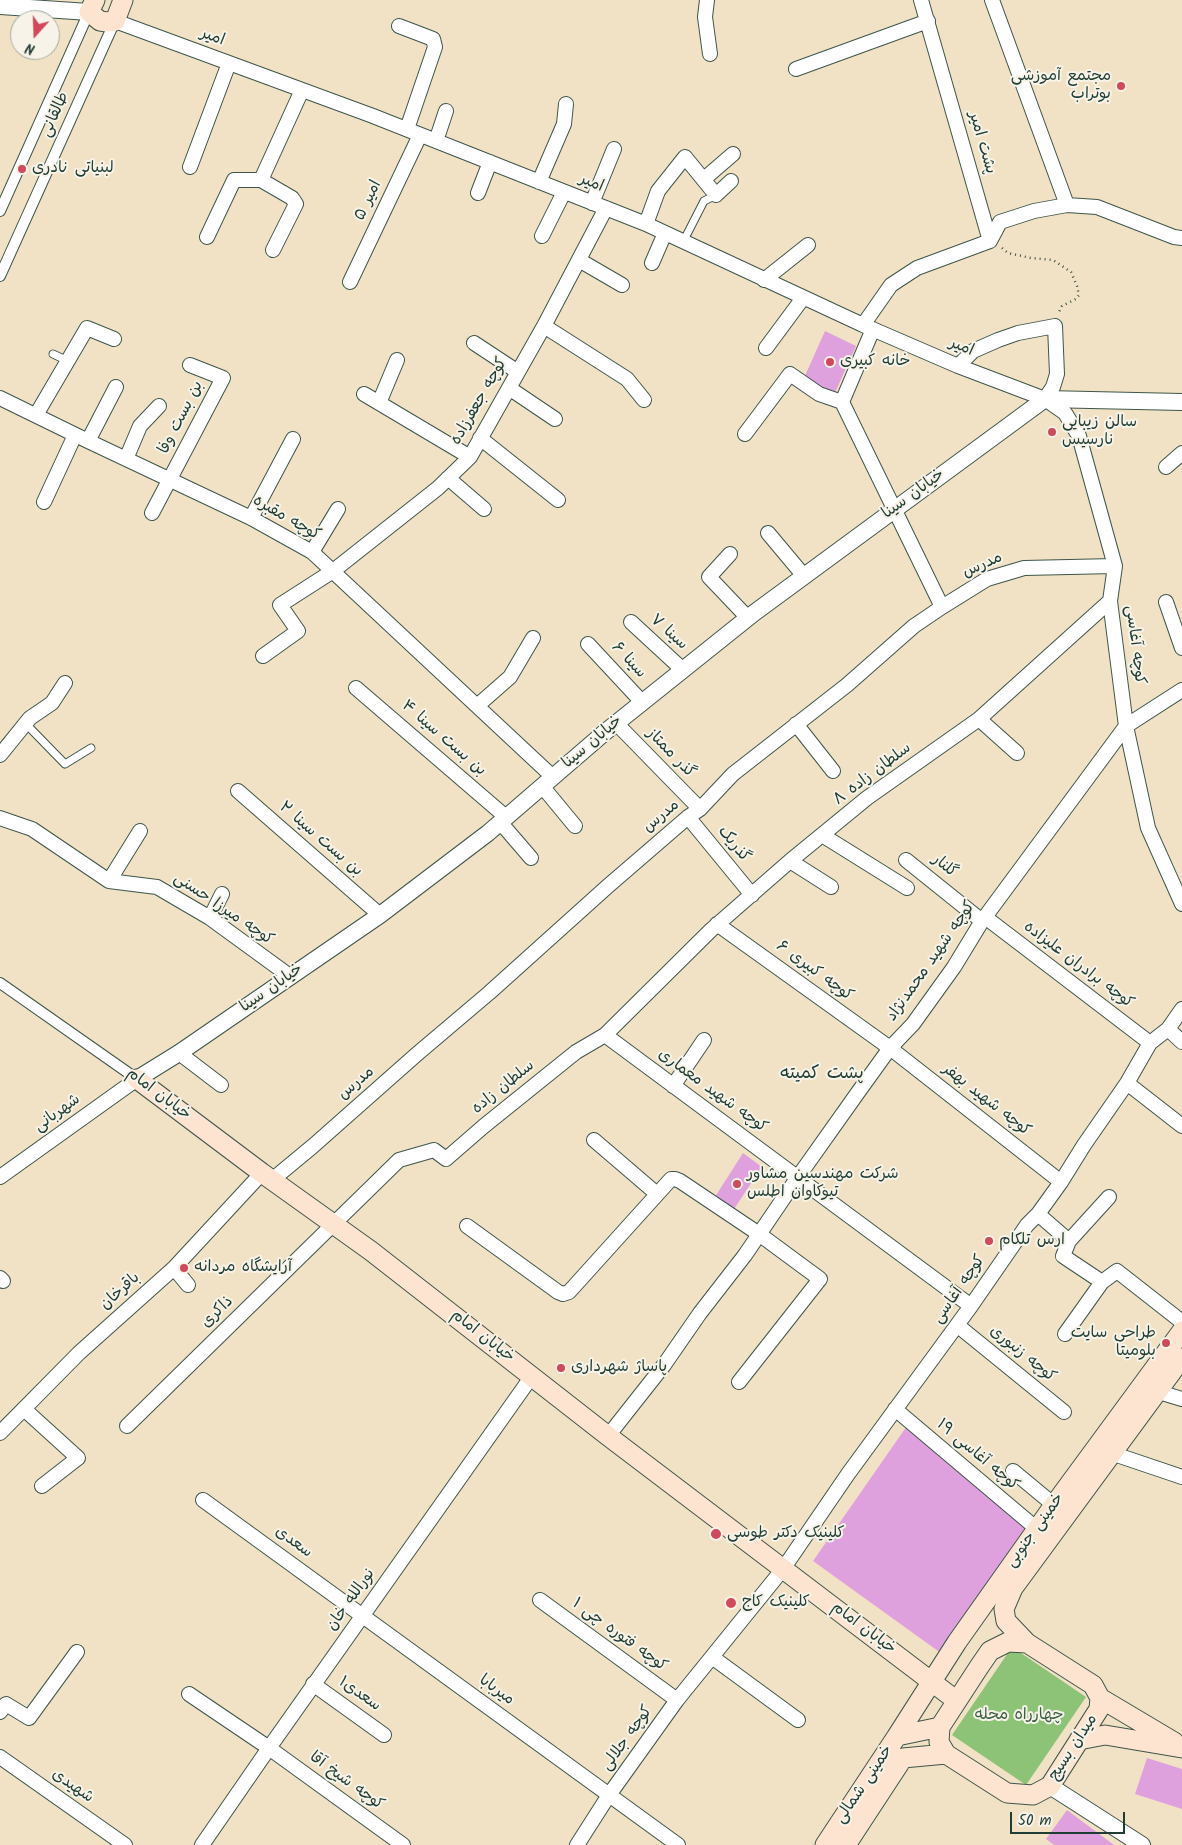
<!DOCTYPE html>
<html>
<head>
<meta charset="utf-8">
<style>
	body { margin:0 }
	#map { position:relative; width:1182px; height:1845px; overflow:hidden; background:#f1e1c5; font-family:Kalam,sans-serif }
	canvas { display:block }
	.north { position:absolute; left:10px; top:10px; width:50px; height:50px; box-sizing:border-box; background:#f7f3e8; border:1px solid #a1aaa0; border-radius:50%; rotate:200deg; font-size:14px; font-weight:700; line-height:20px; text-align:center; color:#1f3d34 }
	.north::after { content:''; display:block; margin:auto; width:18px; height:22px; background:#d1495b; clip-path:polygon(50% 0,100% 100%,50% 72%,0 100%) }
	.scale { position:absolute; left:1010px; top:1812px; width:115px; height:22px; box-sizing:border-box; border:2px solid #1f3d34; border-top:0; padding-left:6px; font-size:15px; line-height:18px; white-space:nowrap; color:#1f3d34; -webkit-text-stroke:4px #f7f3e8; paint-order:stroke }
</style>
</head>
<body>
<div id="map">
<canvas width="1182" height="1845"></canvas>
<div class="north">N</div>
<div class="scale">50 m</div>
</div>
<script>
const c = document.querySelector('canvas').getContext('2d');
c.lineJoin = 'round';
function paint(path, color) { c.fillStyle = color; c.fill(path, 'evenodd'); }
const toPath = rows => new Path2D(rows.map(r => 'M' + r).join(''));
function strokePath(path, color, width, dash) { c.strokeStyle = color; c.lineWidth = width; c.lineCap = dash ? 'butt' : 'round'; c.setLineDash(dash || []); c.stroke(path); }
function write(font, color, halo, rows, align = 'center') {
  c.font = font + ' Kalam,"Playpen Sans Arabic",sans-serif'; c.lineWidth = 4; c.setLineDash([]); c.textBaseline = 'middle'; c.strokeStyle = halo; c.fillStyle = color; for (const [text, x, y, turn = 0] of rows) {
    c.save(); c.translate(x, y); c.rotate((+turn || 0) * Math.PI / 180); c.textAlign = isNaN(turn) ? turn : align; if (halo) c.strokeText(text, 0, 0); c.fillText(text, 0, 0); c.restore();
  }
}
paint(toPath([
	[1012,1647,1086,1697,1026,1785,952,1735]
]), '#8dc376');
paint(toPath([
	[825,331,856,346,834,395,804,378],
	[743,1153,762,1167,732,1212,713,1200],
	[909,1423,1028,1529,953,1649,938,1651,813,1561],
	[1147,1758,1182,1769,1182,1809,1135,1794],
	[1067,1810,1114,1845,1054,1845,1046,1839]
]), '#dfa1de');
const service = toPath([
	[683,242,704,201,716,195],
	[53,354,68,361],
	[25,723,65,764,91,748]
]);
const pedestrian = toPath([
	[0,211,89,12],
	[0,276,115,21],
	[0,983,137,1079]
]);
const minor = toPath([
	[707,0,705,17,710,54],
	[921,0,990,241],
	[992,0,1067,205],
	[115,21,373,116,646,224,863,325,958,366,1045,399,1065,413,1079,436,1115,566,1110,601,1126,726,1148,828,1182,904],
	[399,26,433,39,435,47,407,129],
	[796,69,928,21],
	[436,141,446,111],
	[190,167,229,63],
	[704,179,733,154],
	[261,180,292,198,296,204,273,250],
	[539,182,564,124,566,104],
	[478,193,490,162],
	[592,203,614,149],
	[646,224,658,191,685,157,716,195,731,181],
	[542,236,564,192],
	[207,237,234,180,261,180,302,90],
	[990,241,1000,222,1034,211,1067,205,1097,207,1174,237,1182,238],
	[579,260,622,285],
	[652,263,665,233],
	[764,280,808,245],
	[350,282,420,135],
	[863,325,891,285,917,268,990,241],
	[544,326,627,379,644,400],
	[474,343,518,372],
	[766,348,803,298],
	[958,366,973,351,998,340,1018,333,1055,326,1057,374,1053,387,1045,399],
	[509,388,555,419],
	[364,394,470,457],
	[0,398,88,441,251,518,312,552,553,777],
	[842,402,942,607],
	[842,402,873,329],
	[379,403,397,360],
	[36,415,87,328,114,339],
	[745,434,790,374,819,394,842,402],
	[480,438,558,500],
	[88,441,116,387],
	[126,459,140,426,159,406],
	[1166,467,1182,453],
	[448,478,484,509],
	[44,502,75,435],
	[152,513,223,378,190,365],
	[251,518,293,439],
	[768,533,804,576],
	[312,552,338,509],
	[730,554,709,577,748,618],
	[1166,602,1182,648],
	[631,622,683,670],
	[588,644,642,702],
	[263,656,298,631,280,605,333,571,438,488,470,457,544,326,606,208],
	[356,688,506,817],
	[477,706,510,677,533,638],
	[979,719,1017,753],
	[616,723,700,809],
	[796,724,833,771],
	[0,755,30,718,52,703,65,683],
	[542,786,575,826],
	[238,791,380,915],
	[688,817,752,895],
	[0,818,32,829,109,881,157,887,210,918,291,977],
	[500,822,531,858],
	[822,835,907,888],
	[906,860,982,921],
	[790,861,831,887],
	[109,881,140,831],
	[985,917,1150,1043],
	[210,918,222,894],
	[717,924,890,1048,1061,1182],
	[1168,1029,1182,1042],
	[605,1035,971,1306],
	[179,1053,221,1085],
	[1127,1083,1182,1126],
	[673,1086,704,1040],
	[594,1140,657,1194],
	[0,1177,137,1079],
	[272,1180,313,1146,417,1054,489,993,608,886,688,817,700,809,733,774,847,685,914,626,942,607,987,579,1024,568,1115,566],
	[1038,1214,1069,1241,1063,1256,1102,1282,1117,1271,1182,1322],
	[467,1226,558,1292,563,1294,569,1292,671,1179,675,1179,680,1181,759,1234,820,1279,739,1382],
	[1069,1241,1109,1197],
	[174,1268,188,1285],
	[0,1278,3,1281],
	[957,1325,1064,1412],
	[1065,1334,1102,1282],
	[1159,1392,1182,1399],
	[24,1409,78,1458,42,1486],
	[895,1409,1037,1529],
	[127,1426,399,1160,434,1150,446,1159,484,1126,576,1052,605,1035,711,930,790,861,867,798,979,719,1110,601],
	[0,1433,79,1353,174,1268,262,1173],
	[608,1436,664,1365,700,1313,745,1255,798,1177,859,1091,890,1048,913,1024,954,967,982,921,1126,726,1182,690],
	[1111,1453,1182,1477],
	[1013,1471,1054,1505],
	[203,1500,678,1845],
	[540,1600,677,1700],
	[712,1657,798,1720],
	[313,1684,384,1735],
	[189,1694,269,1748,403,1845],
	[0,1712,6,1704,29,1718,77,1652],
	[0,1757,125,1845],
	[202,1845,269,1748,532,1376],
	[577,1845,609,1795,677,1700,783,1569,848,1474,971,1306,1027,1225,1038,1214,1061,1182,1084,1145,1127,1083,1150,1043,1168,1029,1182,1009]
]);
const tertiary = toPath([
	[0,6,89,12],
	[137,1079,179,1053,380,915,488,833,604,733,754,613,1045,399,1182,402],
	[1050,1786,1142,1845]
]);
const secondary = toPath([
	[95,0,89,12,100,21,107,22,115,21,123,0],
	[137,1079,262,1173,371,1251,608,1436,957,1701],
	[1008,1642,1027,1643,1093,1685,1100,1698,1099,1709,1050,1786,1033,1795,1007,1793,946,1754,939,1742,940,1727,979,1667,990,1651,1008,1642],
	[1027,1643,1006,1621,1004,1609,1013,1588,1182,1358],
	[1100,1698,1174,1742],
	[897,1736,957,1642,1054,1505,1182,1331],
	[1079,1740,1105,1735,1182,1748],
	[825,1845,897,1736,940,1727],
	[846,1845,903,1758,946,1754]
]);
strokePath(service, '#3e564a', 9);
strokePath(pedestrian, '#3e564a', 12);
strokePath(minor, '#3e564a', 16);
strokePath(tertiary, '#3e564a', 18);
strokePath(secondary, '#3e564a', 21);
strokePath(toPath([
	[1002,248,1008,253,1031,258,1053,260,1071,272,1077,286,1079,295,1076,299,1062,306,1059,312]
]), '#3e564a', 2.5, [1, 4]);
strokePath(service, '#fff', 7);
strokePath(pedestrian, '#fff', 10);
strokePath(minor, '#fff', 14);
strokePath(tertiary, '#fff', 16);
strokePath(secondary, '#fde4d1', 19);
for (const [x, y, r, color] of [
	[1121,86,5,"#d1495b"],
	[22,169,5,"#d1495b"],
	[830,362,5,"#d1495b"],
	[1052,432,5,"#d1495b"],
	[737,1184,5,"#d1495b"],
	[989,1241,5,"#d1495b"],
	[184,1268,5,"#d1495b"],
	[1166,1343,5,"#d1495b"],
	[561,1368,5,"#d1495b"],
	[716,1534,6,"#d1495b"],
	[731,1603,6,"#d1495b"]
]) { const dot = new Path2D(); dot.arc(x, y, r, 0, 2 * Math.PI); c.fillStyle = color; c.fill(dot); strokePath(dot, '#f7f3e8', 2); }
write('16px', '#1f3d34', '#f7f3e8', [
	["امیر",212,38,20],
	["طالقانی",56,115,-66],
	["پشت امیر",981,143,74],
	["امیر",591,184,22],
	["امیر ۵",369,201,-64],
	["امیر",961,348,23],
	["کوچه جعفرزاده",480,402,-60],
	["بن بست وفا",182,418,-63],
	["خیابان سینا",914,495,-36],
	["کوچه مقبره",286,519,30],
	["مدرس",983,566,-24],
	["سینا ۷",668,633,42],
	["کوچه آغاسی",1134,645,83],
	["سینا ۶",628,661,47],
	["بن بست سینا ۴",443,739,41],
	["خیابان سینا",593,743,-40],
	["گذر ممتاز",670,754,46],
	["سلطان زاده ۸",873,775,-37],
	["مدرس",662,817,-40],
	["بن بست سینا ۲",320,840,41],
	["گذریک",733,845,51],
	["گلنار",944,867,39],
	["کوچه میرزا حسنی",223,910,34],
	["کوچه شهید محمدنژاد",932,962,-55],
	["کوچه برادران علیزاده",1078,966,37],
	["کوچه کبیری ۶",814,972,36],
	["خیابان سینا",272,989,-35],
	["مدرس",357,1084,-41],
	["سلطان زاده",504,1088,-39],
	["کوچه شهید معماری",712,1092,36],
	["خیابان امام",158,1095,37],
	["کوچه شهید بهفر",986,1101,38],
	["شهربانی",58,1114,-36],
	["کوچه آغاسی",960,1290,-55],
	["باقرخان",121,1292,-42],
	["ذاکری",218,1313,-44],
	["خیابان امام",482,1337,38],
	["کوچه زنبوری",1022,1355,39],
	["کوچه آغاسی ۱۹",977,1456,40],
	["خمینی جنوبی",1036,1531,-54],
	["سعدی",293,1543,36],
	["نورالله خان",352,1600,-55],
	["خیابان امام",863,1629,37],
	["کوچه فتوره چی ۱",619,1636,36],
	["میربابا",496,1691,36],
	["سعدی۱",359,1695,35],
	["کوچه جلالی",628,1739,-54],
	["میدان بسیج",1074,1748,-57],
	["کوچه شیخ آقا",346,1782,36],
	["خمینی شمالی",865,1785,-56],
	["شهیدی",72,1787,35]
]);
write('16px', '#1f3d34', '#f7f3e8', [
	["مجتمع آموزشی",1111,77,"right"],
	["بوتراب",1111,95,"right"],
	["لبنیاتی نادری",32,169],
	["خانه کبیری",840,362],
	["سالن زیبایی",1062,423],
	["نارسیس",1062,441],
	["شرکت مهندسین مشاور",747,1175],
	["تیوکاوان اطلس",747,1193],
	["ارس تلکام",999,1241],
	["آرایشگاه مردانه",194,1268],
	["طراحی سایت",1156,1334,"right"],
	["بلومیتا",1156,1352,"right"],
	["پاساژ شهرداری",571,1368],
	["کلینیک دکتر طوسی",727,1534],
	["کلینیک کاج",742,1603]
], 'left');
write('16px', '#3a5e44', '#f7f3e8', [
	["چهارراه محله",1019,1716]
]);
write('18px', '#1f3d34', '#f7f3e8', [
	["پشت کمیته",822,1075]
]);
</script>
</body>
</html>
